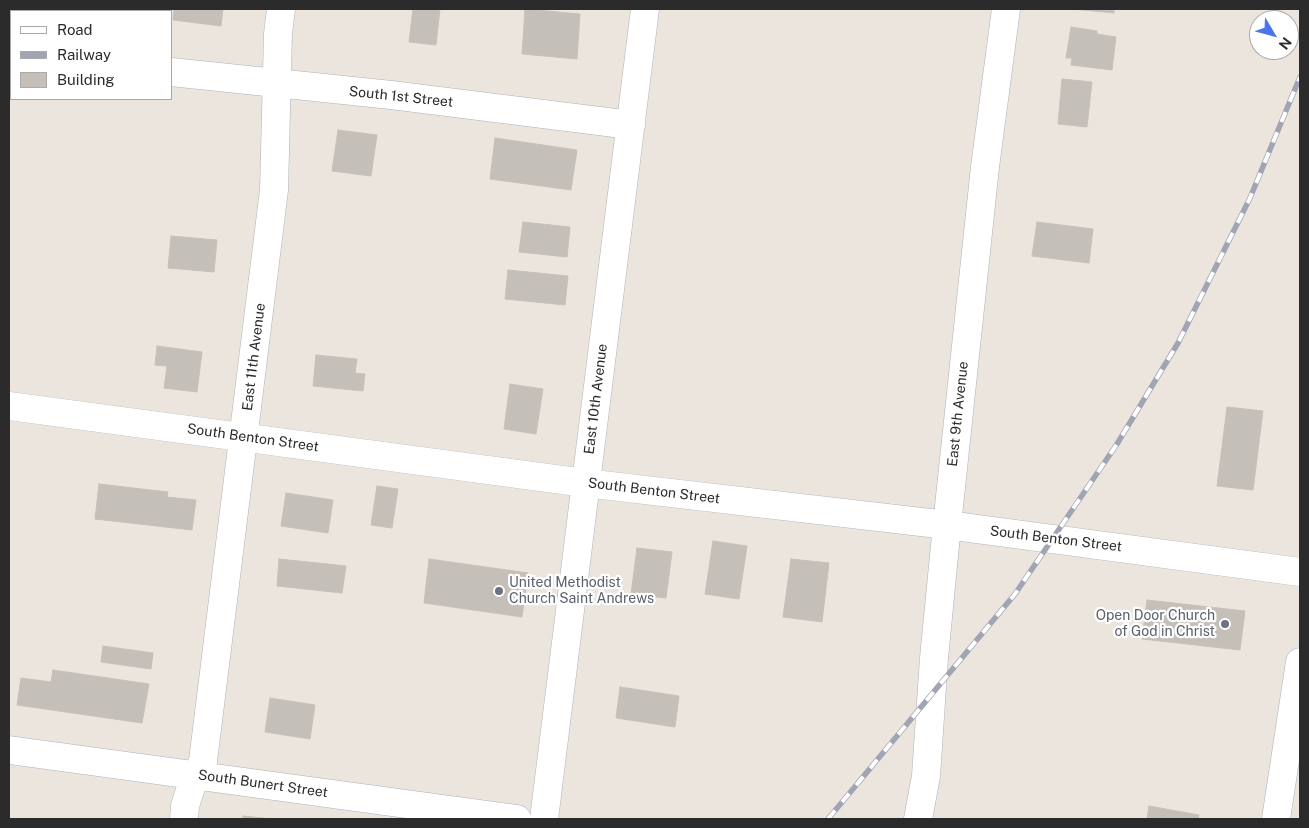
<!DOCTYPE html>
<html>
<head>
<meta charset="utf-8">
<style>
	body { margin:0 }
	#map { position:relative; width:1309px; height:828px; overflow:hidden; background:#ebe5de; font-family:"Public Sans",sans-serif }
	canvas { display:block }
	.frame { position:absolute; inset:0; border:10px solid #2b2b2b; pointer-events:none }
	.legend { position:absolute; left:10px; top:10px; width:162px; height:90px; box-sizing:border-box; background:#fff; border:1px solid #aaa; margin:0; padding:6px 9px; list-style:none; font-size:15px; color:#2b2b2b }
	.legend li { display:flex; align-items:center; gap:10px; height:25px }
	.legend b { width:25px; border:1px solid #aaa }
	.north { position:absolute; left:1249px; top:10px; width:50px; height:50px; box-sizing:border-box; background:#fff; border:1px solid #aaa; border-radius:50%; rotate:127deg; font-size:14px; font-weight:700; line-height:20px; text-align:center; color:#2b2b2b }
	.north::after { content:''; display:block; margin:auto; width:18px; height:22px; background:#4b75eb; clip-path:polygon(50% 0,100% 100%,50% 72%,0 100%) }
</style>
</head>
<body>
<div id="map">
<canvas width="1309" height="828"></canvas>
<div class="frame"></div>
<ul class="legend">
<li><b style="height:6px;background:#fff"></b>Road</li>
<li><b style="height:6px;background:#a1a5b3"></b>Railway</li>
<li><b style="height:14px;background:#c4c0b9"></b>Building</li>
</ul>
<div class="north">N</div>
</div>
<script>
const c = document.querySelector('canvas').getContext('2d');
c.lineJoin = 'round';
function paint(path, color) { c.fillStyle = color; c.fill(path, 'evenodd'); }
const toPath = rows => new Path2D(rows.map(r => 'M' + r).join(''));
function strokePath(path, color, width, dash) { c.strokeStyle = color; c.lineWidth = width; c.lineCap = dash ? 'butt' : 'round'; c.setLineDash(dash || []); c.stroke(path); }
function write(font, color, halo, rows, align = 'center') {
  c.font = font + ' "Public Sans",sans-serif'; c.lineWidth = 4.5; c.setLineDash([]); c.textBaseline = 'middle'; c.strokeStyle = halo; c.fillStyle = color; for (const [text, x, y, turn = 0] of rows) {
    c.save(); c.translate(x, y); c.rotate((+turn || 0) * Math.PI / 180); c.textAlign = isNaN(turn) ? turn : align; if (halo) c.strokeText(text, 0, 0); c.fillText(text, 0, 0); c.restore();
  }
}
const building = toPath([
	[174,9,223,9,221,26,173,20,174,9],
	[413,9,440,9,436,45,409,42,413,9],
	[525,9,580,14,577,59,522,54,525,9],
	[1073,9,1114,9,1114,13,1073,9],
	[1071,27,1097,31,1097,34,1116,37,1112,70,1071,65,1072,58,1066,58,1071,27],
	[1062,79,1092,82,1087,127,1058,124,1062,79],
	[338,130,377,135,371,176,332,171,338,130],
	[495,138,577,150,571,190,490,179,495,138],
	[523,222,570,227,567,257,519,252,523,222],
	[1037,222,1093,229,1089,263,1032,256,1037,222],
	[171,236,217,240,214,272,168,268,171,236],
	[508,270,568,276,565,305,505,299,508,270],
	[157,346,202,352,197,392,164,388,167,366,155,365,157,346],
	[316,355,357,359,355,373,365,374,363,391,313,386,316,355],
	[510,384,543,389,536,434,504,429,510,384],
	[1227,407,1263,411,1253,490,1217,486,1227,407],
	[99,484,168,492,167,497,196,500,192,530,95,519,99,484],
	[377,486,398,489,392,528,371,525,377,486],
	[286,493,333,500,328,533,281,526,286,493],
	[713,541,747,546,739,599,705,594,713,541],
	[637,548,672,552,666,598,631,594,637,548],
	[279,559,346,566,342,593,277,586,279,559],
	[429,559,528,573,522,617,424,603,429,559],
	[791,559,829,563,822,622,783,617,791,559],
	[1147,600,1245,611,1240,650,1142,639,1147,600],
	[103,646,153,653,151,669,101,662,103,646],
	[53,670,149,684,142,723,17,705,21,678,51,682,53,670],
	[620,687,679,696,675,727,616,718,620,687],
	[270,698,315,705,310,739,265,732,270,698],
	[1149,806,1199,815,1198,819,1147,819,1149,806],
	[243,816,272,819,243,819,243,816]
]);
paint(building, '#c4c0b9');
strokePath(building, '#c7c0b8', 1);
const minor = toPath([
	[9,51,11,51],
	[171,72,391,95,631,125],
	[9,406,585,483,947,525,1300,572],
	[9,750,517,819],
	[184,819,185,806,191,787,203,761,274,190,278,34,281,9],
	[544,819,645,9],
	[918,819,926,776,934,658,947,525,985,167,1006,9],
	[1276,819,1300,662]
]);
strokePath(minor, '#aeb1ba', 29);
strokePath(minor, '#fff', 28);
const rail = toPath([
	[828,819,1015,594,1117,444,1178,343,1250,198,1300,77]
]);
strokePath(rail, '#a1a5b3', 5.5);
strokePath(rail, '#fff', 4, [11]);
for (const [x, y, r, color] of [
	[499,591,5,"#6b7280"],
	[1225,624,5,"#6b7280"]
]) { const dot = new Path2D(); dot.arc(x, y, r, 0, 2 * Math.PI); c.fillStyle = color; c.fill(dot); strokePath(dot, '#fff', 2); }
write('14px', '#2b2b2b', '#fff', [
	["South 1st Street",401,97,6],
	["East 11th Avenue",254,357,-83],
	["East 10th Avenue",596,399,-83],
	["East 9th Avenue",958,414,-84],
	["South Benton Street",253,438,8],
	["South Benton Street",654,491,7],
	["South Benton Street",1056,539,7],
	["South Bunert Street",263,784,8]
]);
write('14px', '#5b616d', '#fff', [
	["United Methodist",509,583],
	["Church Saint Andrews",509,599],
	["Open Door Church",1215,616,"right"],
	["of God in Christ",1215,632,"right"]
], 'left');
</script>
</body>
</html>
